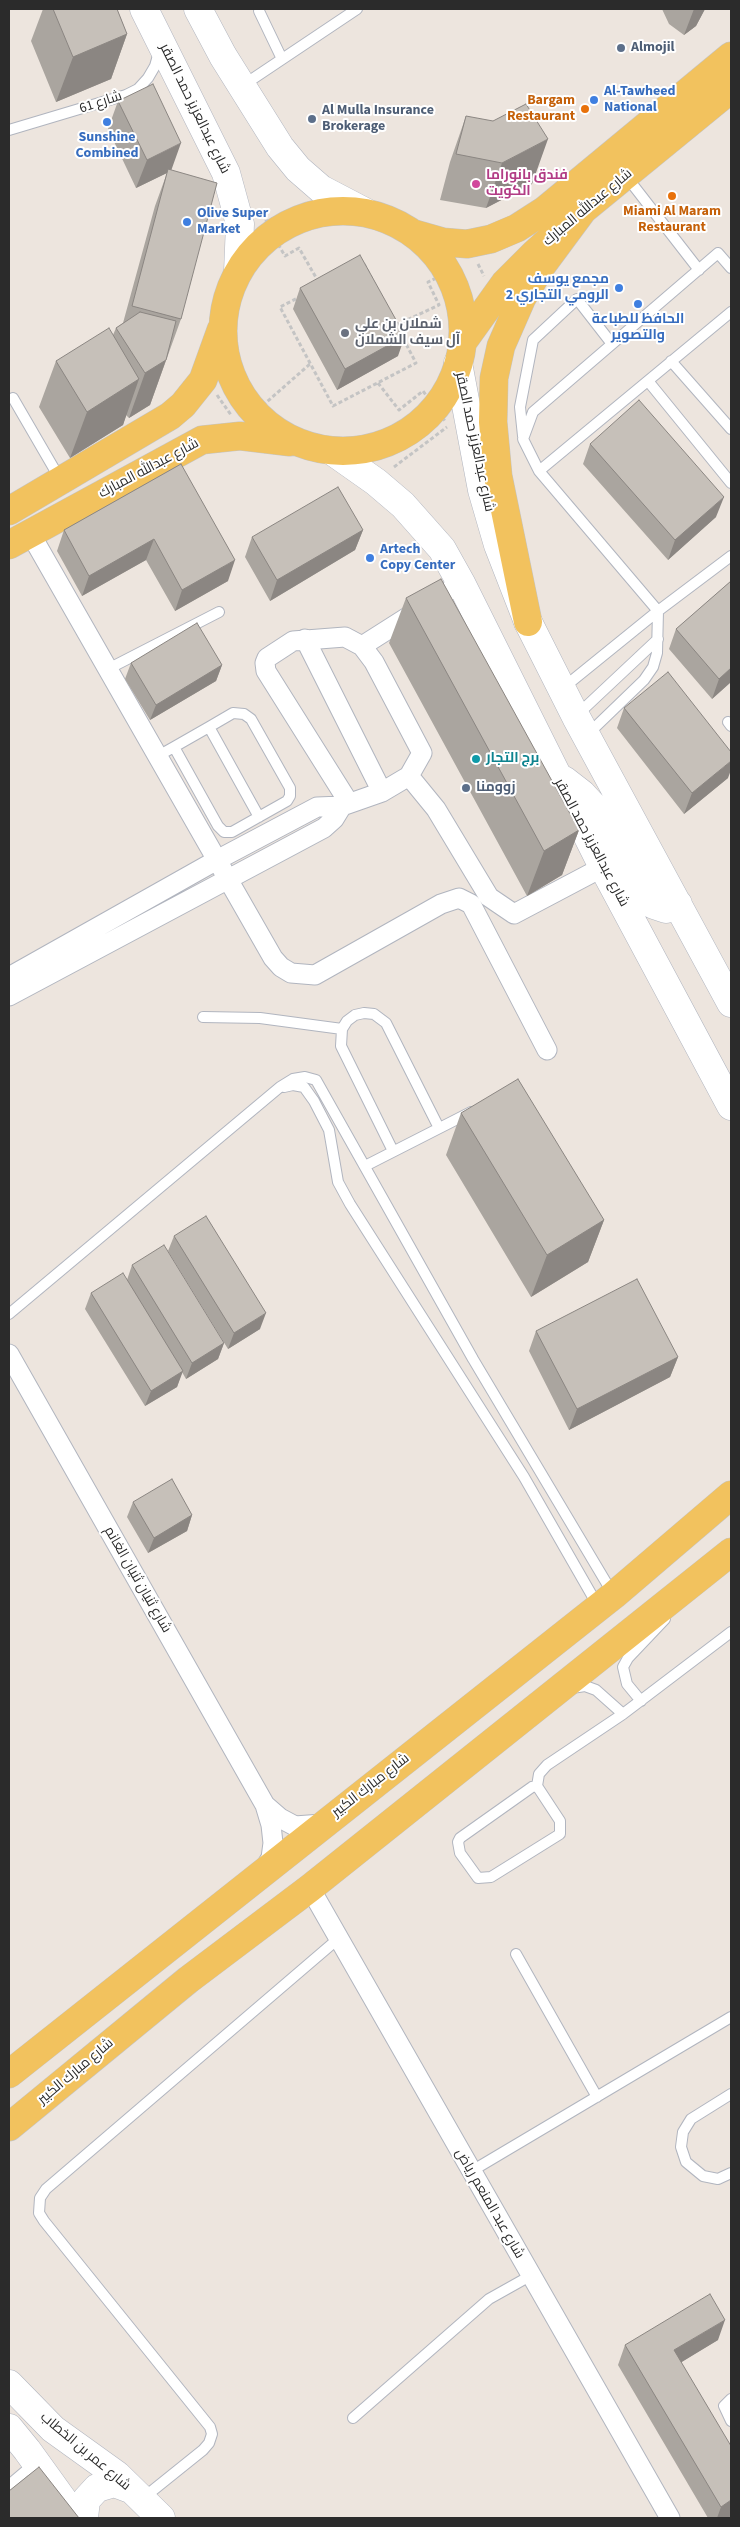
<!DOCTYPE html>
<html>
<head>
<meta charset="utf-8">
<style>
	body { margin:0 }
	#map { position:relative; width:740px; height:2527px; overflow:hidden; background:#ede5de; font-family:"Source Sans 3",sans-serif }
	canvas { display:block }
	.frame { position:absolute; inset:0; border:10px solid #2b2b2b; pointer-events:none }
</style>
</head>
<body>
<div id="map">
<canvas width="740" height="2527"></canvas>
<div class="frame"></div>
</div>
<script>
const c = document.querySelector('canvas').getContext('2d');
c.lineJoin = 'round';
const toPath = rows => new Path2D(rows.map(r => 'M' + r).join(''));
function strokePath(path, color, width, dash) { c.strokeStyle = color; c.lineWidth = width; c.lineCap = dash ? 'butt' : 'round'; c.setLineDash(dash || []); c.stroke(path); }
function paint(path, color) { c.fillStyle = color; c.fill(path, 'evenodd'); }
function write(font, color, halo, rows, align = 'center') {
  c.font = font + ' "Source Sans 3",Cairo,sans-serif'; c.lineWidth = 4; c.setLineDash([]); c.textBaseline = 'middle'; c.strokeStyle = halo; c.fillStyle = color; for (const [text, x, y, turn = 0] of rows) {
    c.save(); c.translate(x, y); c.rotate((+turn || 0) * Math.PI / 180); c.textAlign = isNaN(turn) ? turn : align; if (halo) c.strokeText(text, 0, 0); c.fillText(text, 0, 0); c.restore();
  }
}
const lane = toPath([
	[259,11,282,59],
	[242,86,357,9],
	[9,130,126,95,138,89,148,78,155,66,159,52],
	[626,176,699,270],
	[671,361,731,429],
	[648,381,731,483],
	[13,398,60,479],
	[523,436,520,407,533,340,577,299,612,344],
	[539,471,731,312],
	[108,669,219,612],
	[563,688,658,611,731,556],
	[576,716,658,639],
	[728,722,731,726],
	[209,727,259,817],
	[587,735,644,680,653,667,657,653,658,611,539,471,523,439,533,412,718,253,731,268],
	[158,756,174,747,209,727,233,713,244,714,251,719,290,788,290,796,287,801,232,832,224,832,218,826,174,747],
	[203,1017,260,1018,342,1029],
	[284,1087,293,1085,304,1087,314,1101,329,1130,338,1182,350,1204,524,1477,598,1606],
	[393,1151,341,1046,342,1029,347,1021,355,1015,364,1013,374,1014,386,1023,439,1128],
	[365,1166,471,1112],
	[9,1314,280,1087,293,1079,305,1077,316,1080,473,1359,613,1594],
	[572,1688,585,1686,596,1690,623,1714],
	[641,1701,627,1684,623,1667,628,1658,665,1619],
	[537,1786,560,1821,560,1834,491,1877,478,1878,460,1853,458,1842,460,1838,532,1787,537,1786],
	[537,1786,539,1774,547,1765,623,1714,731,1632],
	[516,1954,597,2097],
	[731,2094,691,2119,683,2132,681,2147,686,2162,703,2176,718,2179,731,2173],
	[470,2172,731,2017],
	[731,2399,724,2406,731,2421],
	[353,2418,489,2299,530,2276],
	[9,2485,35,2463],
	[142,2499,203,2450,209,2443,212,2434,210,2427,44,2221,39,2213,40,2198,46,2189,339,1938]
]);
const street = toPath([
	[30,533,273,958,281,967,291,973,315,975,441,904,459,898,471,904,547,1050],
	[305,639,382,792],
	[362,646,461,583],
	[409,776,436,809,489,897,514,914,603,867],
	[342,806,382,792,409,776,422,753,374,662,362,646,345,637,293,641,267,658,265,663,266,671,349,803],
	[9,977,217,860,317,807,342,806,334,819,324,828,9,996],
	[9,1354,265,1805,271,1825,273,1843,271,1858,264,1869],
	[265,1805,280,1818,295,1826,322,1824],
	[310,1888,670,2518]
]);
const secondary = toPath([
	[144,9,226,173,240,224,238,272],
	[198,9,223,56,280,147,298,169,321,189,365,212],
	[458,363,482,490,498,545,528,622,576,717,731,1003],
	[332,451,376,482,403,505,442,549,461,583,603,867,731,1106],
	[564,780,582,794,606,820,654,905,666,909,678,904],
	[9,2384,53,2429,117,2475,161,2518],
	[9,2428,27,2450,76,2518],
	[84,2518,86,2500,97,2488,114,2483,130,2489]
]);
const primary = toPath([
	'223 331a120 120 0 1 1 240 0a120 120 0 1 1-240 0Z',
	[415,234,443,242,467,244,491,239,517,228,545,210,731,56],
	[462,343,505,283,535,253,583,210,731,89],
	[9,511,170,416,183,405,203,380,221,330],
	[9,545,202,440,240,436,290,442],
	[528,622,498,476,493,422,494,378,501,346,522,298,543,264,583,210],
	[9,2074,614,1595,731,1495],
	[9,2127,188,1980,310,1888,731,1552]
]);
strokePath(lane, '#b1b5bf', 12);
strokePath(street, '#b1b5bf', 21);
strokePath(secondary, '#b1b5bf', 29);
strokePath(primary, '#c4c4c4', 29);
strokePath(toPath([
	[265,222,285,256,299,248,318,281],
	[265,222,305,205],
	[364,264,416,363,333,406,280,307,364,264],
	[478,264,484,276],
	[396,325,439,305,428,282,461,266],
	[378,383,399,410,423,391,445,421],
	[217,395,231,415],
	[253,414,310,364],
	[394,467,447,427]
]), '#c4c4c4', 3, [4, 2.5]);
strokePath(lane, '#fff', 10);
strokePath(street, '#fff', 19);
strokePath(secondary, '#fff', 28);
strokePath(primary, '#f2c25e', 28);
paint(toPath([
	[43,9,117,9,127,34,111,79,56,102,31,41],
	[662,9,705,9,696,26,684,35,669,24],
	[118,101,171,170,181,319,150,405,129,418,126,415,123,425,70,458,39,407,56,361,113,335,116,328,123,323,155,206,167,173,136,188,108,129],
	[466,116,532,184,486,208,440,200,450,162],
	[300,288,398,356,337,390,293,309],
	[590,444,716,517,668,560,583,464],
	[181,464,228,581,175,611,146,560,82,596,57,551,64,530],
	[363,530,355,550,270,601,245,557,252,537],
	[731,581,731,682,712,699,669,649,676,629],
	[406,598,579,830,562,875,527,896,389,643],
	[131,663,222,665,216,681,150,720,125,679],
	[624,708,728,778,684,814,617,728],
	[461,1113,604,1220,588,1262,531,1297,446,1155],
	[174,1236,260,1329,228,1349,168,1251],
	[132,1265,224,1343,218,1359,186,1379,182,1372,177,1387,145,1406,85,1309,91,1293,127,1280],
	[536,1331,678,1357,670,1377,569,1430,529,1351],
	[133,1502,192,1515,187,1531,148,1553,127,1517],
	[718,2340,681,2362,731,2516,728,2518,708,2518,618,2365,625,2345]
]), '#aaa59f');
paint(toPath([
	[694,9,705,9,696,26,684,35],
	[127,34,111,79,56,102,73,57],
	[548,139,532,184,486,208,502,163],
	[181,143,171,171,136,188,147,160],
	[405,336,398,356,337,390,345,369],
	[166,360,150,405,129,418,145,373],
	[139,379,123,425,70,458,87,412],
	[724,497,716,517,668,560,675,540],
	[363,530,355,550,270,601,277,580],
	[154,539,146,560,82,596,89,576],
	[235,560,228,581,175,611,182,590],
	[222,665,216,681,150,720,156,705],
	[731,668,731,682,712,699,719,679],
	[731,761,731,770,728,778,684,814,692,793],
	[579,830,562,875,527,896,544,851],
	[604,1220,588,1262,531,1297,547,1255],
	[266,1313,260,1329,228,1349,234,1333],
	[224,1343,218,1359,186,1379,192,1363],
	[678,1357,670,1377,569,1430,577,1409],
	[183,1371,177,1387,145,1406,151,1391],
	[192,1515,187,1531,148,1553,154,1538],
	[725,2320,718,2340,667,2371,674,2350],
	[731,2500,731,2516,728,2518,717,2518,721,2507]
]), '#8b8682');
const building = toPath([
	[53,9,117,9,127,34,73,57,53,9],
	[153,84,181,143,147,160,118,101,153,84],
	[526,104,548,139,502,163,456,154,466,116,493,121,526,104],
	[168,169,217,183,181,319,132,306,168,169],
	[360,255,405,336,345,369,300,288,360,255],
	[140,312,176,321,166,360,145,373,116,328,140,312],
	[109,328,139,379,87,412,56,361,109,328],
	[639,400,724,497,675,540,590,444,639,400],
	[181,464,235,560,182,590,154,539,89,576,64,530,181,464],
	[338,487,363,530,277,580,252,537,338,487],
	[441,579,579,830,544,851,406,598,441,579],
	[731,581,731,668,719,679,676,629,731,581],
	[197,623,222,665,156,705,131,663,197,623],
	[668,672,731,752,731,761,692,793,624,708,668,672],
	[518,1079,604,1220,547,1255,461,1113,518,1079],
	[206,1216,266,1313,234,1333,174,1236,206,1216],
	[164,1245,224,1343,192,1363,132,1265,164,1245],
	[123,1273,183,1371,151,1391,91,1293,123,1273],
	[637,1279,678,1357,577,1409,536,1331,637,1279],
	[172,1479,192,1515,154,1538,133,1502,172,1479],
	[710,2294,725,2320,674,2350,731,2446,731,2500,721,2507,625,2345,710,2294],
	[39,2467,79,2518,9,2518,9,2491,39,2467]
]);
paint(building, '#c6c0b9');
strokePath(building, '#8b8682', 1);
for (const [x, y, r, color] of [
	[621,48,5,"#5c6f8a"],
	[594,100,5,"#3f7fe0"],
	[585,109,5,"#e8710a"],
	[312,119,5,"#5c6f8a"],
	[107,122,5,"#3f7fe0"],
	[476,184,5,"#d1479c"],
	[672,196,5,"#e8710a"],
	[187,222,5,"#3f7fe0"],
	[619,288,5,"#3f7fe0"],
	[638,304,5,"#3f7fe0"],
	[345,333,5,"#6b7280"],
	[370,558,5,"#3f7fe0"],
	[476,759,5,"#0f9aa8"],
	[466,788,5,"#5c6f8a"]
]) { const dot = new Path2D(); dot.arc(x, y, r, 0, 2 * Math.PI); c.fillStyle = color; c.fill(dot); strokePath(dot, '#fff', 2); }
write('bold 14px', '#4e5e75', '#fff', [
	["Almojil",631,48],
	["Al Mulla Insurance",322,111],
	["Brokerage",322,127],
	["زوومنا",476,788]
], 'left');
write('bold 14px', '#366cbe', '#fff', [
	["Al-Tawheed",604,92],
	["National",604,108],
	["Sunshine",107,138,"center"],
	["Combined",107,154,"center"],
	["Olive Super",197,214],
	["Market",197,230],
	["مجمع يوسف",609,280,"right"],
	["الرومي التجاري 2",609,296,"right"],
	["الحافظ للطباعة",638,320,"center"],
	["والتصوير",638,336,"center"],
	["Artech",380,550],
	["Copy Center",380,566]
], 'left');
write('bold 14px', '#c56008', '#fff', [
	["Bargam",575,101],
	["Restaurant",575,117],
	["Miami Al Maram",672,212,"center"],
	["Restaurant",672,228,"center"]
], 'right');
write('14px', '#2b2b2b', '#fff', [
	["شارع 61",101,103,-18],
	["شارع عبدالعزيز حمد الصقر",194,109,64],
	["شارع عبدالله المبارك",588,208,-40],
	["شارع عبدالعزيز حمد الصقر",474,442,78],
	["شارع عبدالله المبارك",149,469,-28],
	["شارع عبدالعزيز حمد الصقر",591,843,62],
	["شارع ثنيان ثنيان الغانم",137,1580,60],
	["شارع مبارك الكبير",371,1786,-38],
	["شارع مبارك الكبير",76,2072,-40],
	["شارع عبد المنعم رياض",489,2204,60],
	["شارع عمر بن الخطاب",85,2452,40]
]);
write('bold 14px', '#b23c85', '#fff', [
	["فندق بانوراما",486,176],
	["الكويت",486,192]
], 'left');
write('bold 14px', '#5b616d', '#fff', [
	["شملان بن علي",355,325],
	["آل سيف الشملان",355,341]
], 'left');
write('bold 14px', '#0d838f', '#fff', [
	["برج التجار",486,759]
], 'left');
</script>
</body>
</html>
